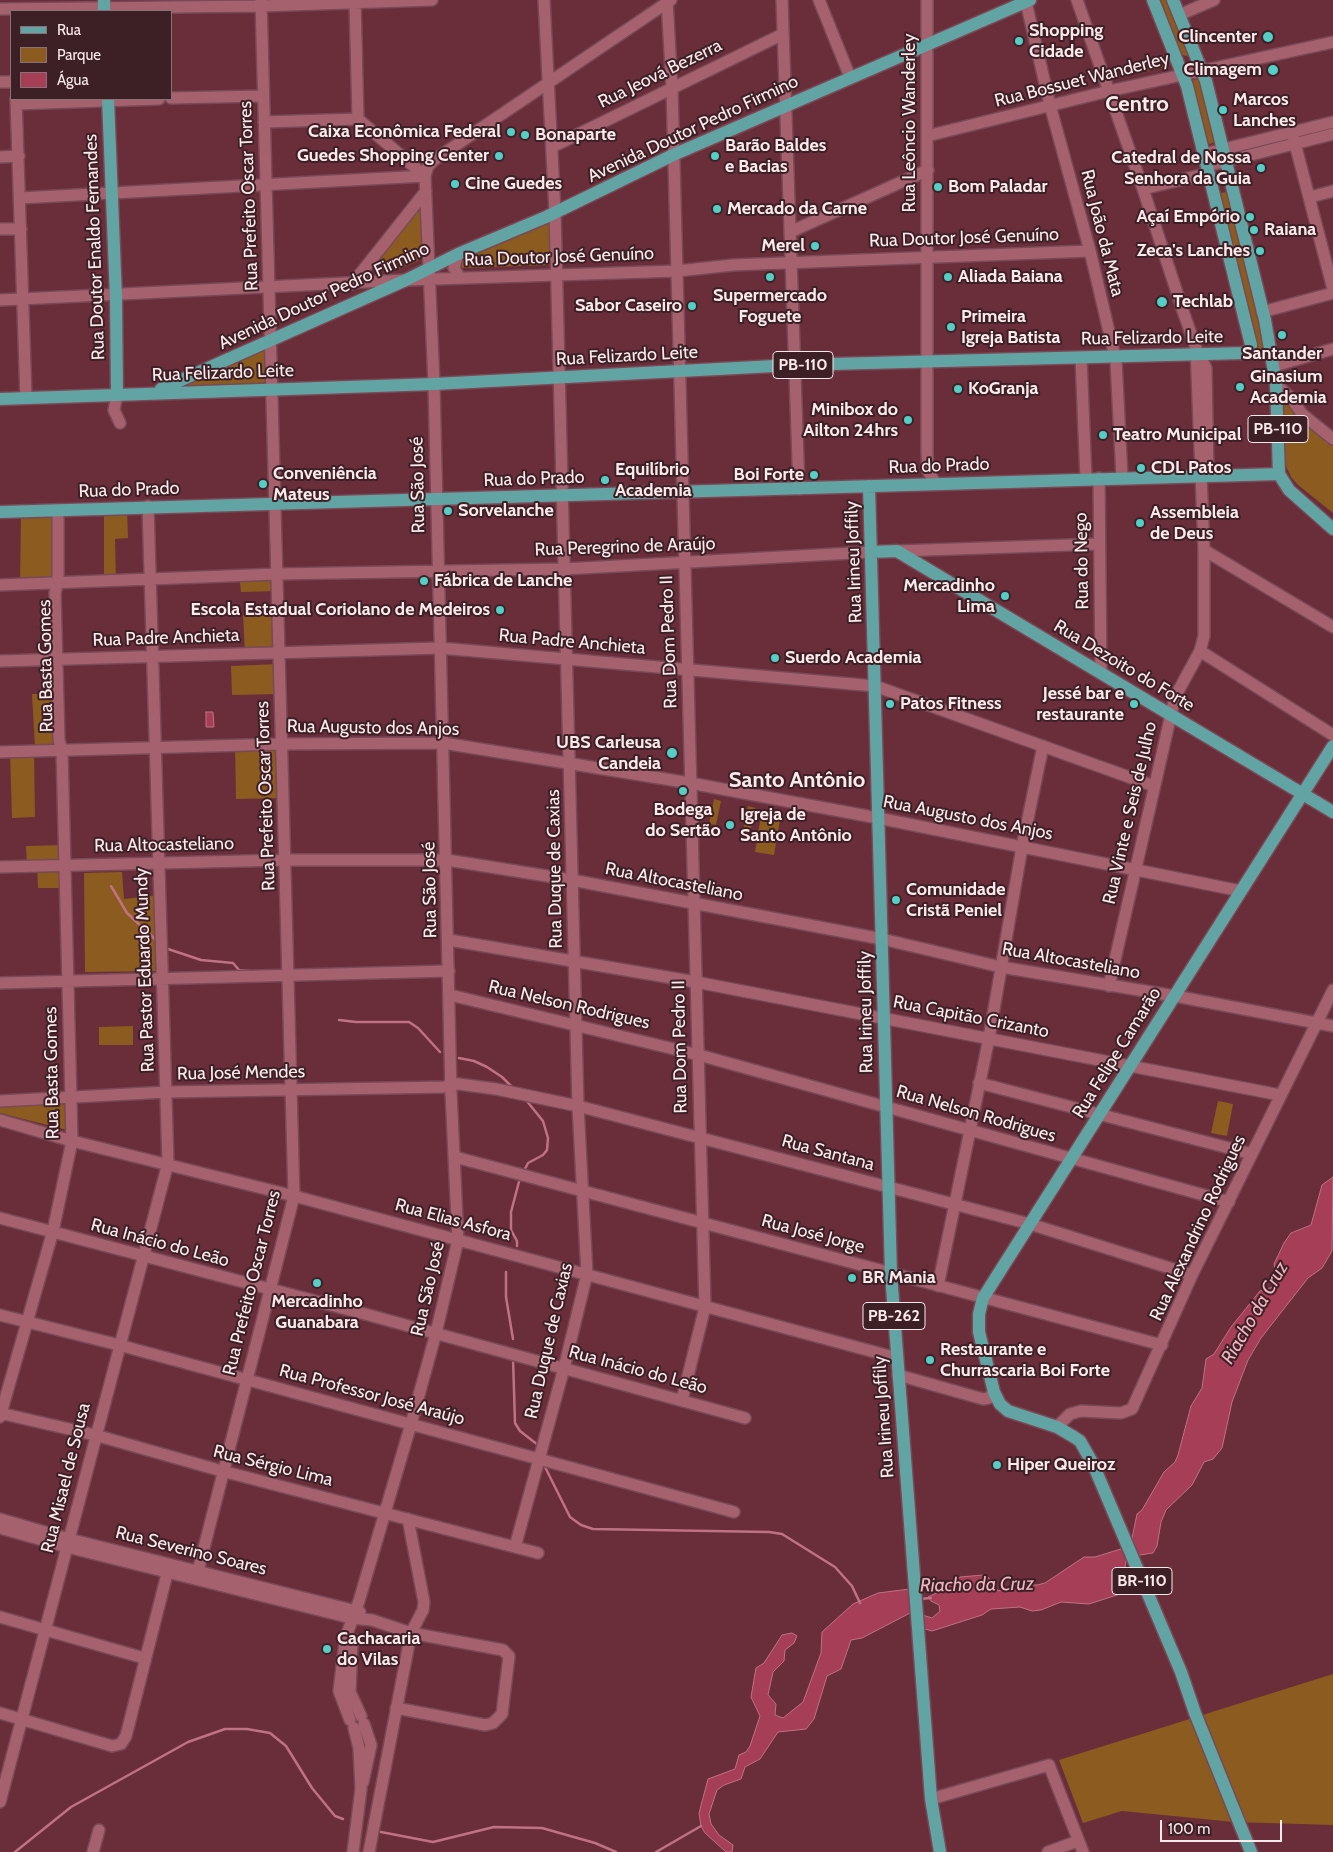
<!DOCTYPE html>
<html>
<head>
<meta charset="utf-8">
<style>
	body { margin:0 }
	#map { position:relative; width:1333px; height:1852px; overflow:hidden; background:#6a2d3a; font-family:Cabin,sans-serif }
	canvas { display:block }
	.legend { position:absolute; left:10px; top:10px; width:162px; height:90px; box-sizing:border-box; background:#3d2026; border:1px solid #897175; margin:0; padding:6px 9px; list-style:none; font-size:15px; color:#faeaec }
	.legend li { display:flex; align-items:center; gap:10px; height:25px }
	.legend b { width:25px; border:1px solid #897175 }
	.scale { position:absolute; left:1160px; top:1820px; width:122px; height:22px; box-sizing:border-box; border:2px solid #faeaec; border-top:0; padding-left:6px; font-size:15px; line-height:18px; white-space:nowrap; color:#faeaec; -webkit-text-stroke:4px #3d2026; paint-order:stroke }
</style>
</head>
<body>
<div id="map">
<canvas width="1333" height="1852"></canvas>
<ul class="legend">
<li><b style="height:6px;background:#62a4a3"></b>Rua</li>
<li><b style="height:14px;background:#8b5b1f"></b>Parque</li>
<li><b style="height:14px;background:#a63e57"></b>Água</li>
</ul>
<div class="scale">100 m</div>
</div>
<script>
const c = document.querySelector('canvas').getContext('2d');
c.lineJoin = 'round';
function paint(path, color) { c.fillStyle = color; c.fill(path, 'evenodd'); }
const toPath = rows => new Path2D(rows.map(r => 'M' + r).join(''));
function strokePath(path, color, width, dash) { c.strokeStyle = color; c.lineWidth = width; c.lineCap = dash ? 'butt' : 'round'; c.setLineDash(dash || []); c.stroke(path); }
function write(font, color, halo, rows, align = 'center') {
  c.font = font + ' Cabin,sans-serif'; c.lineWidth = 4; c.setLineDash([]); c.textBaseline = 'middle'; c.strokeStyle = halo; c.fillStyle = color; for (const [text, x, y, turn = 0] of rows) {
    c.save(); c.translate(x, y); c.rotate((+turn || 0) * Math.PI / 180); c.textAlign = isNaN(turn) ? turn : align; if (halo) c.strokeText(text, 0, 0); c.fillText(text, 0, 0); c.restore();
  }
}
paint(toPath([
	[1157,0,1169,0,1190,57,1179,54],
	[1164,55,1168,66,1147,71,1144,62],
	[1196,79,1201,81,1215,134,1214,142,1210,144,1206,141,1192,86,1193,80],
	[1225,192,1232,197,1266,359,1255,359,1257,345,1219,198,1221,193],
	[418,210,421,212,423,252,418,261,396,270,370,269],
	[549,222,549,265,463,268,459,265,459,260],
	[271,341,272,388,173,392],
	[1283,393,1295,413,1333,445,1333,513,1298,485,1291,477,1285,464,1282,402],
	[127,507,128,538,115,539,116,580,104,580,104,508],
	[55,513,58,582,20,584,21,515],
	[277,574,278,591,241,592,239,575],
	[278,614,279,653,245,653,243,615],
	[280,664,281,694,232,695,231,666],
	[32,694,61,694,62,747,35,748],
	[282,744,284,798,236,799,235,745],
	[34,751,35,817,12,818,10,752],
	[714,799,721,801,716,825,709,824],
	[748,806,755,808,750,832,743,831],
	[761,816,780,820,774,855,755,852],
	[65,845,66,888,38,888,37,866,27,866,26,846],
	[122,872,124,899,158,895,161,971,85,972,84,873],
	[133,1026,133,1045,99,1045,99,1027],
	[1218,1101,1233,1104,1227,1136,1211,1133],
	[67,1104,67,1130,0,1113,0,1106],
	[1333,1674,1333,1825,1234,1822,1122,1811,1083,1823,1059,1760]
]), '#8b5b1f');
const water = toPath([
	[206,712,213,712,214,727,206,727,206,712],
	[1333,1177,1332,1251,1322,1268,1308,1278,1261,1338,1248,1360,1232,1402,1222,1448,1213,1459,1204,1462,1192,1485,1166,1510,1161,1522,1157,1546,1153,1553,1127,1557,1125,1566,1129,1579,1126,1588,1120,1594,1089,1604,1061,1602,1041,1610,1032,1611,1020,1607,991,1609,982,1615,932,1631,921,1628,919,1614,932,1618,940,1611,939,1605,931,1601,928,1597,943,1590,960,1577,983,1575,989,1578,998,1591,1018,1585,1037,1585,1045,1583,1084,1557,1095,1557,1124,1548,1131,1543,1137,1514,1142,1510,1164,1472,1175,1462,1178,1455,1191,1406,1202,1388,1206,1359,1214,1354,1231,1327,1260,1291,1273,1287,1277,1278,1274,1264,1284,1243,1291,1233,1311,1225,1322,1185,1333,1177],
	[910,1589,912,1612,862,1638,851,1640,841,1669,827,1676,814,1719,806,1729,778,1732,760,1759,745,1767,741,1779,724,1785,717,1790,709,1814,711,1824,719,1835,733,1845,732,1852,726,1852,705,1833,701,1826,699,1813,708,1779,735,1769,739,1755,746,1752,750,1746,760,1716,751,1697,756,1668,764,1663,782,1635,792,1633,797,1636,794,1643,785,1650,784,1661,773,1672,768,1695,776,1704,775,1715,783,1718,803,1702,821,1653,822,1632,853,1604,878,1593,910,1589]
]);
paint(water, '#a63e57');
strokePath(water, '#bf7284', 1);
strokePath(toPath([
	[111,886,127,913,156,940],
	[168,949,201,960,233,963,239,970,251,971],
	[339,1020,356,1022,409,1022,418,1028,440,1052],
	[459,1058,474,1061,487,1067,502,1077,512,1087],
	[525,1169,528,1163,543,1155,547,1150,548,1138,543,1121,526,1100],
	[517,1246,517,1241,511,1230,511,1212,520,1178],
	[506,1272,506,1297,513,1339],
	[513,1358,515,1423,520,1431,538,1445],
	[545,1467,570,1517,581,1525,593,1529,769,1532,782,1534,835,1567,852,1586,860,1603],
	[919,1599,931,1598],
	[381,1832,433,1842,494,1827,542,1828,595,1843,616,1852],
	[15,1852,71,1807,188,1742,225,1729,247,1729,270,1733,286,1746,312,1788,335,1816,343,1819],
	[656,1852,701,1826]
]), '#bf7284', 2.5);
strokePath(toPath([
	[352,1644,354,1632]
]), '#804955', 11, [11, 5.5]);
const minor = toPath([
	[355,0,358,119],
	[667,0,672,88,705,1307,682,1400],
	[782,0,799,489],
	[819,0,850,77],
	[927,0,927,453,928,471,936,484],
	[1077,0,1143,189,1183,311,1196,348,1206,368,1208,474],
	[1026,2,1050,105,1090,251,1116,361,1122,477],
	[0,9,261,6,432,0],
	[1179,15,1214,0],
	[0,82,11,82],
	[171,98,263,96],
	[16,99,26,398],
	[17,104,159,99],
	[358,119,425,176],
	[264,122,358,119],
	[1292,132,1333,289],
	[927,136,1109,91,1333,42],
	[552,147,783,34],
	[1204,154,1333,122],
	[0,157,19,156],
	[1207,166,1333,134],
	[1143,189,1209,173],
	[1310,197,1333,191],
	[20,198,425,176],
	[0,229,21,229],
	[790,232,928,170],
	[458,254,454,268,460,278],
	[352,284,426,191],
	[0,300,406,280,677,271,733,265,1090,251],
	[1262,312,1333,293],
	[1081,357,1086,479],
	[1274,366,1333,349],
	[1276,384,1291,398,1302,414,1333,439],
	[117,395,114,410,120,423],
	[1099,478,1101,673],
	[1204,550,1333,627],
	[897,551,1099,544],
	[0,585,277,574,564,569,871,552],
	[1200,651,1333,735],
	[0,661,440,648,875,686,1154,786],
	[0,752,282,744,443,743,690,783,878,818,1241,891],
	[0,867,285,860,447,860,572,880,882,939,1001,967,1175,996,1333,1026],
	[449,940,696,982,1280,1095],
	[0,983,449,971],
	[1109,986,1175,697,1200,651,1204,636,1204,550,1196,348],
	[450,995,699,1055,1229,1202],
	[979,1083,1252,1154],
	[0,1101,167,1092,445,1087,451,1083,496,1089,578,1106,1030,1224,1192,1275],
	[0,1120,72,1141,294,1196,897,1358],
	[455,1157,1162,1345],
	[0,1218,365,1314,745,1418],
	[938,1286,989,1038,1022,847,1043,746],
	[0,1315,119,1345,734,1512],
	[898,1375,983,1399,989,1398,994,1392],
	[0,1413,95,1435,222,1471,538,1553],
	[0,1417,53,1231,72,1141,62,751,59,740,55,593,58,582,58,510],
	[1057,1427,1070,1414,1081,1411,1121,1413,1132,1409,1192,1275,1333,990],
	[0,1519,69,1539,360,1612],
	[0,1528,67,1547,351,1618,372,1620,411,1633,503,1650,509,1656,502,1714,493,1723,485,1725,396,1708],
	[515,1547,564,1368,587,1274,578,1106,555,212,544,0],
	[196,1579,294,1196,261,0],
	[0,1617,144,1658],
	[348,1631,359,1601,411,1424,436,1333,458,1240,451,1092,434,384,425,176,428,166,434,160,671,0],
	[345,1642,339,1691,350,1720],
	[352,1644,350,1692,361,1716],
	[0,1713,112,1746,121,1744,126,1736,169,1566],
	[363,1782,371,1745,364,1724],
	[931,1799,1049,1765,1083,1852],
	[0,1802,168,1163,148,506],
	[93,1852,99,1830],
	[353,1852,361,1789,359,1748,354,1728],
	[369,1852,411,1633,423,1610,424,1602,408,1519],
	[1048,1852,1078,1841]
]);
const major = toPath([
	[104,0,104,11],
	[1173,0,1206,81,1265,320,1276,384,1279,474,1289,490,1333,529],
	[108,99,116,298,117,395],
	[161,389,406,280,458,254,546,217,673,155,1030,0],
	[0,399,434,384,794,365,1244,353,1250,349,1251,345,1187,86,1153,0],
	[869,486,891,1274,931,1799,940,1852],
	[0,512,1279,474],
	[871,552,897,551,1333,812],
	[1251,1852,1195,1713,1181,1672,1093,1464,1080,1441,1074,1437,1057,1427,1008,1411,1000,1404,994,1392,979,1332,979,1314,983,1298,1333,746]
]);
strokePath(minor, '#794956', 14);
strokePath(major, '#794956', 15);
strokePath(minor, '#a5626e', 11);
strokePath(major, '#62a4a3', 12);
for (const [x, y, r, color] of [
	[1268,37,6,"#55cec5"],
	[1019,41,5,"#55cec5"],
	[1273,70,6,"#55cec5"],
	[1223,110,5,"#55cec5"],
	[511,132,5,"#55cec5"],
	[525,135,5,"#55cec5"],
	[499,156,5,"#55cec5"],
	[715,156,5,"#55cec5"],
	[1261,168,5,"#55cec5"],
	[455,184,5,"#55cec5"],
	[938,187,5,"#55cec5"],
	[717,209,5,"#55cec5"],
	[1250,217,5,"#55cec5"],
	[1254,230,5,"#55cec5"],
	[815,246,5,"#55cec5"],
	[1260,251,5,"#55cec5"],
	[770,277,5,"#55cec5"],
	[948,277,5,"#55cec5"],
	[1162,302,6,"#55cec5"],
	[692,306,5,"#55cec5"],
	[951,327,5,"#55cec5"],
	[1282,335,5,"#55cec5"],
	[1240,387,5,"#55cec5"],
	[958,389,5,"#55cec5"],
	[908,420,5,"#55cec5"],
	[1103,435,5,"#55cec5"],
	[1141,468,5,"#55cec5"],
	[814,475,5,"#55cec5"],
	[605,480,5,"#55cec5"],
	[263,484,5,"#55cec5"],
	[448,511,5,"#55cec5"],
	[1140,523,5,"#55cec5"],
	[424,581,5,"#55cec5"],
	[1005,596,5,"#55cec5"],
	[500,610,5,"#55cec5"],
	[775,658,5,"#55cec5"],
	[890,704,5,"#55cec5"],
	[1134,704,5,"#55cec5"],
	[672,753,6,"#55cec5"],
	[683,791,5,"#55cec5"],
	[730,825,5,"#55cec5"],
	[896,900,5,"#55cec5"],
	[852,1278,5,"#55cec5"],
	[317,1283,5,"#55cec5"],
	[930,1360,5,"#55cec5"],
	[997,1465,5,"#55cec5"],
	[327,1649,5,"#55cec5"]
]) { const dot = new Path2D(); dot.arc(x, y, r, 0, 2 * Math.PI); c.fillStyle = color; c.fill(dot); strokePath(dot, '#3d2026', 2); }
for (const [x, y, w] of [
	[803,365,60],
	[1278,429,60],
	[894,1316,62],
	[1142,1581,60]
]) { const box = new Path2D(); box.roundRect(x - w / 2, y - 13.5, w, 27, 4); c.fillStyle = '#3d2026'; c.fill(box); strokePath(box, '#faeaec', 1); }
write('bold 16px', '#faeaec', null, [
	["PB-110",803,365],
	["PB-110",1278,429],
	["PB-262",894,1316],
	["BR-110",1142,1581]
]);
write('bold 18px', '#faeaec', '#3d2026', [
	["Shopping",1029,31],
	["Cidade",1029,52],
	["Clincenter",1257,37,"right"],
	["Climagem",1262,70,"right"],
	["Marcos",1233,100],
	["Lanches",1233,121],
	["Caixa Econômica Federal",501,132,"right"],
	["Bonaparte",535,135],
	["Barão Baldes",725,146],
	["e Bacias",725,167],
	["Guedes Shopping Center",489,156,"right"],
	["Catedral de Nossa",1251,158,"right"],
	["Senhora da Guia",1251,179,"right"],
	["Cine Guedes",465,184],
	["Bom Paladar",948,187],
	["Mercado da Carne",727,209],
	["Açaí Empório",1240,217,"right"],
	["Raiana",1264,230],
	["Merel",805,246,"right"],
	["Zeca's Lanches",1250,251,"right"],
	["Aliada Baiana",958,277],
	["Supermercado",770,296,"center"],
	["Foguete",770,317,"center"],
	["Techlab",1173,302],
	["Sabor Caseiro",682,306,"right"],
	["Primeira",961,317],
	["Igreja Batista",961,338],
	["Santander",1282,354,"center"],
	["Ginasium",1250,377],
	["Academia",1250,398],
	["KoGranja",968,389],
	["Minibox do",898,410,"right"],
	["Ailton 24hrs",898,431,"right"],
	["Teatro Municipal",1113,435],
	["CDL Patos",1151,468],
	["Equilíbrio",615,470],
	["Academia",615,491],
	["Conveniência",273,474],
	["Mateus",273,495],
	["Boi Forte",804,475,"right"],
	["Sorvelanche",458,511],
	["Assembleia",1150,513],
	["de Deus",1150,534],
	["Fábrica de Lanche",434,581],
	["Mercadinho",995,586,"right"],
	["Lima",995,607,"right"],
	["Escola Estadual Coriolano de Medeiros",490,610,"right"],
	["Suerdo Academia",785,658],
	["Jessé bar e",1124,694,"right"],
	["restaurante",1124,715,"right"],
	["Patos Fitness",900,704],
	["UBS Carleusa",661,743,"right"],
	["Candeia",661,764,"right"],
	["Bodega",683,810,"center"],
	["do Sertão",683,831,"center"],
	["Igreja de",740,815],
	["Santo Antônio",740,836],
	["Comunidade",906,890],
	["Cristã Peniel",906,911],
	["BR Mania",862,1278],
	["Mercadinho",317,1302,"center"],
	["Guanabara",317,1323,"center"],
	["Restaurante e",940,1350],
	["Churrascaria Boi Forte",940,1371],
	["Hiper Queiroz",1007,1465],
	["Cachacaria",337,1639],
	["do Vilas",337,1660]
], 'left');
write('18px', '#faeaec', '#3d2026', [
	["Rua Jeová Bezerra",660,74,-26],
	["Rua Bossuet Wanderley",1082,80,-14],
	["Rua Leôncio Wanderley",910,123,-90],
	["Avenida Doutor Pedro Firmino",693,129,-25],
	["Rua Prefeito Oscar Torres",249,196,-92],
	["Rua João da Mata",1102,233,76],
	["Rua Doutor José Genuíno",964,238,-2],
	["Rua Doutor Enaldo Fernandes",95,247,-92],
	["Rua Doutor José Genuíno",559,257,-2],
	["Avenida Doutor Pedro Firmino",324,296,-25],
	["Rua Felizardo Leite",1152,338,-1],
	["Rua Felizardo Leite",627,356,-3],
	["Rua Felizardo Leite",223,373,-2],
	["Rua do Prado",939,466,-2],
	["Rua do Prado",534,479,-2],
	["Rua São José",418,485,-91],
	["Rua do Prado",129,490,-2],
	["Rua Peregrino de Araújo",625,547,-2],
	["Rua do Nego",1082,561,-91],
	["Rua Irineu Joffily",854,562,-92],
	["Rua Padre Anchieta",166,638,-2],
	["Rua Padre Anchieta",572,642,5],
	["Rua Dom Pedro II",669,642,-92],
	["Rua Basta Gomes",46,666,-91],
	["Rua Dezoito do Forte",1124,666,31],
	["Rua Augusto dos Anjos",373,728,1],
	["Rua Prefeito Oscar Torres",266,796,-92],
	["Rua Vinte e Seis de Julho",1130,813,-77],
	["Rua Augusto dos Anjos",968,818,11],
	["Rua Altocasteliano",164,845,-1],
	["Rua Duque de Caxias",555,869,-91],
	["Rua Altocasteliano",674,882,11],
	["Rua São José",430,890,-91],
	["Rua Altocasteliano",1071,961,10],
	["Rua Pastor Eduardo Mundy",145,970,-92],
	["Rua Nelson Rodrigues",569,1005,13],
	["Rua Irineu Joffily",866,1012,-91],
	["Rua Capitão Crizanto",971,1017,11],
	["Rua Dom Pedro II",680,1047,-91],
	["Rua Felipe Camarão",1117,1053,-58],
	["Rua Basta Gomes",52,1073,-91],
	["Rua José Mendes",241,1073,-1],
	["Rua Nelson Rodrigues",976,1114,16],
	["Rua Santana",828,1153,15],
	["Rua Elias Asfora",453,1220,15],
	["Rua Alexandrino Rodrigues",1198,1228,-65],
	["Rua José Jorge",813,1234,15],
	["Rua Inácio do Leão",160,1243,15],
	["Rua Prefeito Oscar Torres",252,1283,-76],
	["Rua São José",428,1289,-77],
	["Rua Duque de Caxias",549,1341,-77],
	["Rua Inácio do Leão",638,1370,15],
	["Rua Professor José Araújo",372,1395,15],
	["Rua Irineu Joffily",884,1417,-94],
	["Rua Sérgio Lima",273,1466,14],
	["Rua Misael de Sousa",66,1478,-76],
	["Rua Severino Soares",191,1551,14]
]);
write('italic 19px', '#f0b7c0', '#3d2026', [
	["Riacho da Cruz",1255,1313,-60],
	["Riacho da Cruz",977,1585,-1]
]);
write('bold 22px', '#faeaec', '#3d2026', [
	["Centro",1137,105],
	["Santo Antônio",797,781]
]);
</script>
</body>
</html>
